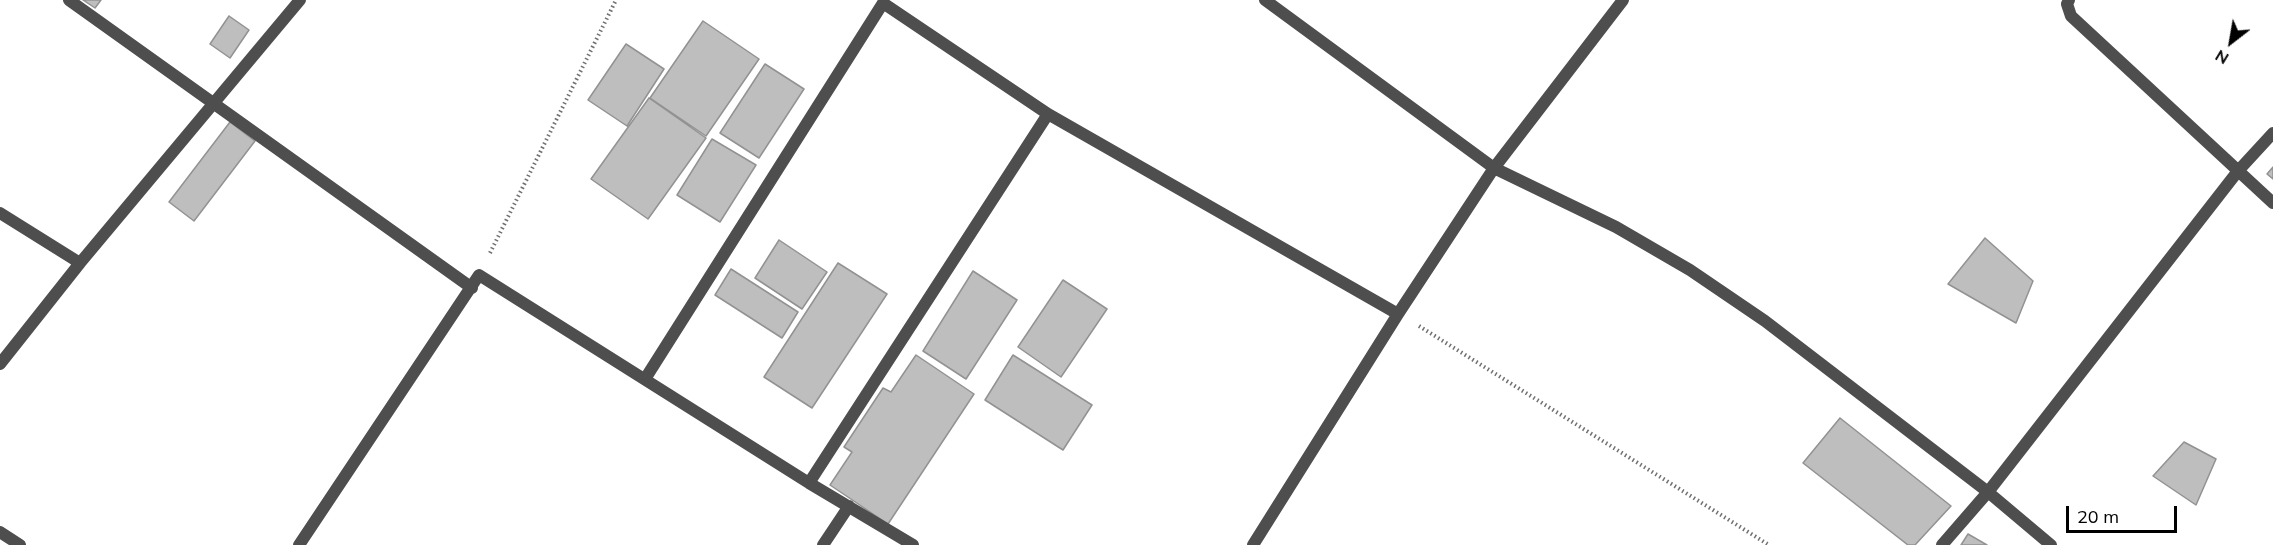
<!DOCTYPE html>
<html>
<head>
<meta charset="utf-8">
<style>
	body { margin:0 }
	#map { position:relative; width:2273px; height:545px; overflow:hidden; background:#fff; font-family:Mulish,sans-serif }
	canvas { display:block }
	.north { position:absolute; left:2201px; top:12px; width:60px; height:60px; -webkit-text-stroke:4px #fff; paint-order:stroke; rotate:211deg; font-size:16px; font-weight:700; line-height:24px; text-align:center; color:#000 }
	.north::after { content:''; display:block; margin:auto; width:21px; height:27px; background:#000; clip-path:polygon(50% 0,100% 100%,50% 72%,0 100%) }
	.scale { position:absolute; left:2066px; top:506px; width:111px; height:27px; box-sizing:border-box; border:3px solid #000; border-top:0; padding-left:8px; font-size:18px; line-height:21px; white-space:nowrap; color:#000; -webkit-text-stroke:4px #fff; paint-order:stroke }
</style>
</head>
<body>
<div id="map">
<canvas width="2273" height="545"></canvas>
<div class="north">N</div>
<div class="scale">20 m</div>
</div>
<script>
const c = document.querySelector('canvas').getContext('2d');
c.lineJoin = 'round';
function paint(path, color) { c.fillStyle = color; c.fill(path, 'evenodd'); }
const toPath = rows => new Path2D(rows.map(r => 'M' + r).join(''));
function strokePath(path, color, width, dash) { c.strokeStyle = color; c.lineWidth = width; c.lineCap = dash ? 'butt' : 'round'; c.setLineDash(dash || []); c.stroke(path); }
const building = toPath([
	[83,0,101,0,95,8,83,0],
	[229,16,249,30,230,58,210,44,229,16],
	[703,21,759,59,706,136,650,98,703,21],
	[626,44,664,69,627,126,588,100,626,44],
	[765,64,804,89,759,158,720,133,765,64],
	[649,98,706,138,648,219,591,179,649,98],
	[230,122,255,141,194,221,169,202,230,122],
	[712,139,756,165,720,222,677,195,712,139],
	[2273,167,2273,179,2267,174,2273,167],
	[1985,238,2033,281,2016,323,1948,284,1985,238],
	[779,240,827,272,802,309,755,278,779,240],
	[838,263,887,294,812,408,764,377,838,263],
	[731,269,798,312,782,338,715,295,731,269],
	[973,271,1017,300,966,379,923,351,973,271],
	[1063,280,1107,309,1061,377,1018,347,1063,280],
	[916,355,974,394,888,524,830,485,852,452,844,447,883,388,891,392,916,355],
	[1013,355,1092,405,1063,450,985,400,1013,355],
	[1840,418,1951,506,1915,545,1908,545,1803,463,1840,418],
	[2184,442,2216,459,2196,505,2153,476,2184,442],
	[1968,534,1987,545,1961,545,1968,534]
]);
paint(building, '#bebebe');
strokePath(building, '#929292', 1.5);
strokePath(toPath([
	[490,253,616,0],
	[1419,326,1769,545]
]), '#707070', 4, [1.5, 3]);
strokePath(toPath([
	[69,0,472,288],
	[1265,0,1494,168,1616,227,1690,270,1765,321,1988,492,2051,545],
	[2069,0,2067,4,2071,16,2273,203],
	[0,213,80,263],
	[0,364,80,263,300,0],
	[645,379,883,3,1048,114,1398,314],
	[809,483,1048,114],
	[0,532,20,545],
	[299,545,479,275,809,483,913,545],
	[823,545,849,506],
	[1253,545,1398,314,1494,168,1623,0],
	[1942,545,1988,492,2238,171,2273,133]
]), '#4e4e4e', 12);
</script>
</body>
</html>
